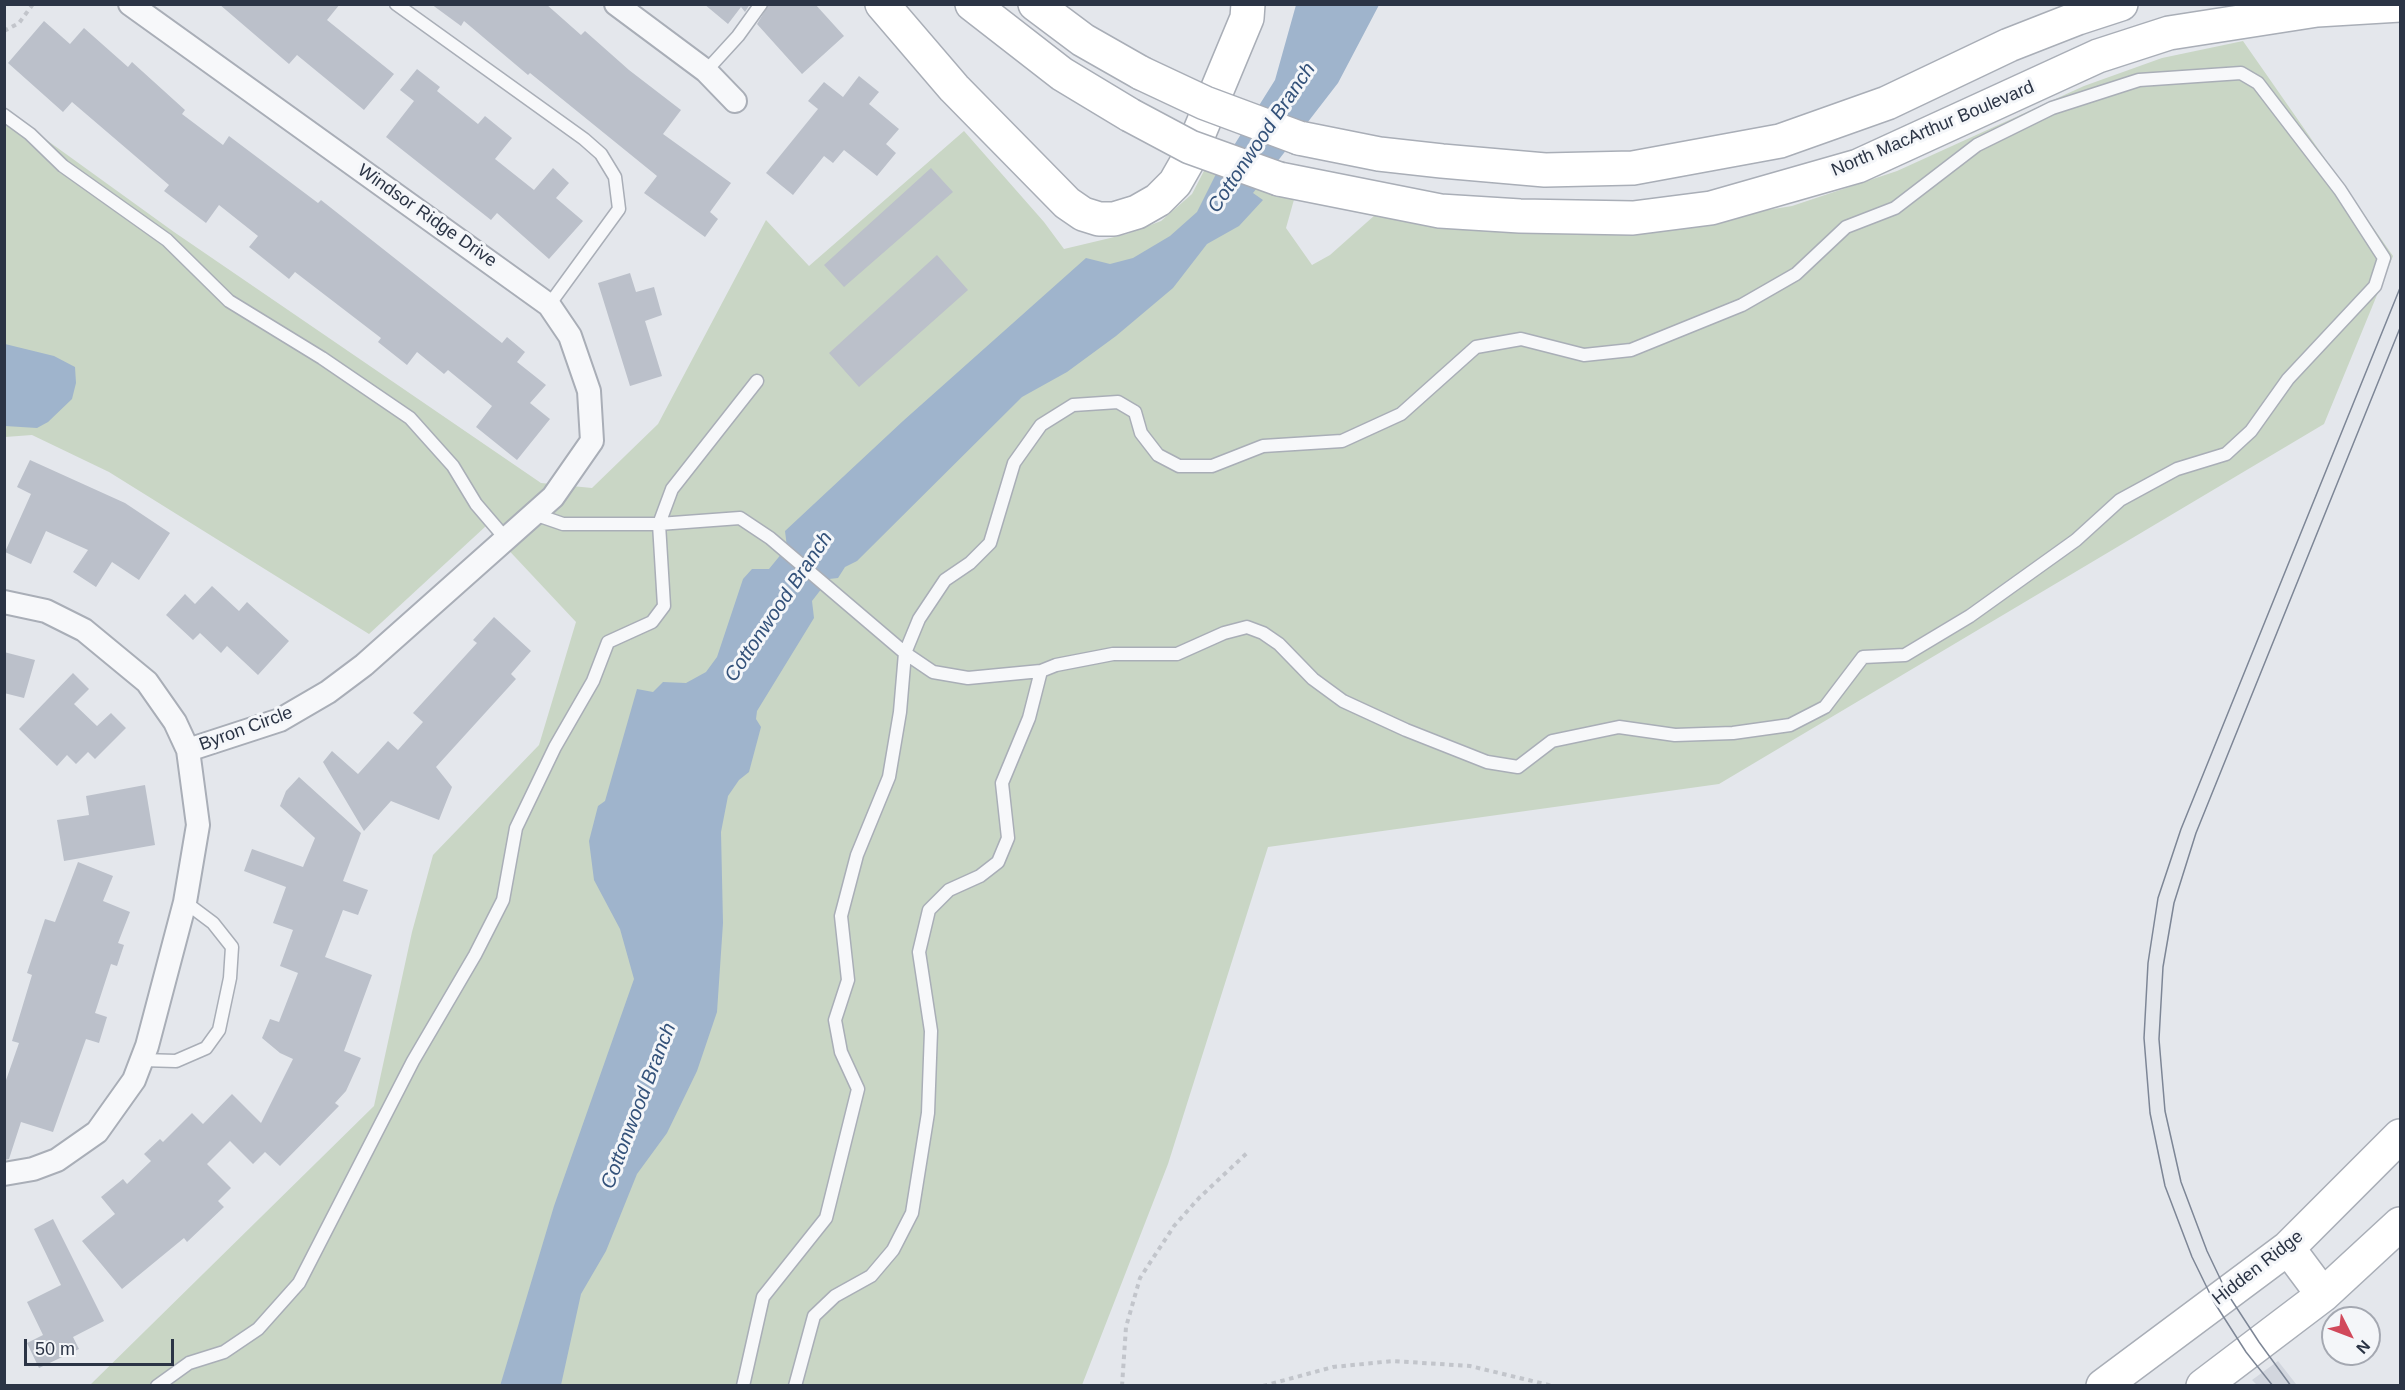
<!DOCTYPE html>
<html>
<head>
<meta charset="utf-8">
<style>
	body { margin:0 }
	#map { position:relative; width:2405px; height:1390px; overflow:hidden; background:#e4e7ec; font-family:Arial,sans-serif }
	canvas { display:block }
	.frame { position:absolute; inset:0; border:6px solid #2b3445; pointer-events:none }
	.north { position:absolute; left:2321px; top:1306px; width:60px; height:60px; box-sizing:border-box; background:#f4f6f9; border:2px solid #a4a8b1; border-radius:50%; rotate:132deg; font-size:16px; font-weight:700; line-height:24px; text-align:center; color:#2b3445 }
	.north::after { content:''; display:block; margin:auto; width:21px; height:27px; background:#d1495b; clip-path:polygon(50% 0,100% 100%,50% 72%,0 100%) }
	.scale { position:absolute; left:24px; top:1339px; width:150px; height:27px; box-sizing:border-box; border:3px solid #2b3445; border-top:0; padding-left:8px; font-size:18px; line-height:21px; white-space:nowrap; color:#2b3445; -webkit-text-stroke:4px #f4f6f9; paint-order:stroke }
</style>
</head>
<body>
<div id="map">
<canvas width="2405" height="1390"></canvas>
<div class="frame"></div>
<div class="north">N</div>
<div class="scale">50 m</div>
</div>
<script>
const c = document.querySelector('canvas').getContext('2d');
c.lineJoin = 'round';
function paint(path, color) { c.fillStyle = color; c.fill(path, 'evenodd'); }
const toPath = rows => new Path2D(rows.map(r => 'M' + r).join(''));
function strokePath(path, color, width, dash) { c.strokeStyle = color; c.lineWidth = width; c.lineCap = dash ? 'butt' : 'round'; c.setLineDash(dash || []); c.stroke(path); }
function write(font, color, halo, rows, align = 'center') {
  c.font = font + ' Arial,sans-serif'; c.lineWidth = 6; c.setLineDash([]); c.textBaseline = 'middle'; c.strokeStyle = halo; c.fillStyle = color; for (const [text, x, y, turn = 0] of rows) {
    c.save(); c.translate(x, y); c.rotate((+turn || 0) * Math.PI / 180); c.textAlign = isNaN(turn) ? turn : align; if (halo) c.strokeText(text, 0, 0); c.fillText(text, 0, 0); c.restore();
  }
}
paint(toPath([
	[2278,1361,2296,1384,2298,1385,2257,1385,2252,1380]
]), '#d2d6de');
paint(toPath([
	[2243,41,2393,256,2324,424,1719,784,1268,847,1168,1164,1082,1385,90,1385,374,1106,412,932,433,855,539,745,576,622,486,526,369,634,109,472,32,435,5,437,5,110,174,232,541,483,592,488,658,424,766,220,809,266,964,131,1044,222,1064,249,1127,234,1161,221,1192,194,1206,167,1295,196,1286,228,1312,265,1330,255,1375,215,1638,231,1792,206,1897,171,2084,86,2162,58]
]), '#c9d6c5');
paint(toPath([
	[1296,5,1379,5,1338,83,1253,193,1263,200,1239,226,1207,244,1173,288,1116,336,1067,372,1022,397,857,561,845,567,838,578,829,579,812,601,814,618,757,711,756,719,761,727,749,772,739,780,728,796,721,832,723,923,717,1012,697,1071,667,1133,637,1174,606,1251,581,1294,561,1385,500,1386,554,1206,634,979,620,929,594,880,589,841,598,806,605,801,637,689,653,692,663,682,686,683,706,672,717,657,743,579,752,569,769,569,787,547,785,531,903,421,1086,258,1110,264,1133,258,1170,236,1197,212,1216,174,1275,80],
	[5,344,54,356,75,367,76,383,72,399,48,422,37,428,5,426]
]), '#9fb4cc');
paint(toPath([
	[219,4,340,4,327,20,394,74,364,110,297,55,289,64],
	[431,4,546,4,581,35,585,31,629,70,681,110,663,134,731,183,710,212,718,219,705,237,644,193,657,176,530,73,528,75,464,21,461,26],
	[704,4,750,4,745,12,741,7,728,24],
	[769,4,815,4,844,36,802,74,757,24],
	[44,21,70,44,84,28,128,67,132,62,185,110,182,114,223,145,229,136,318,203,321,200,502,343,507,337,525,352,517,362,546,385,530,403,550,419,517,460,476,427,492,406,448,370,444,374,417,352,407,365,378,342,381,338,295,272,289,279,249,247,258,236,219,205,206,223,164,191,169,185,72,102,63,112,8,63],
	[417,69,440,87,437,91,478,124,485,116,512,138,495,159,534,190,553,168,569,183,556,198,583,221,549,259,497,213,491,220,386,137,414,101,400,90],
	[859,76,879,92,869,104,899,129,886,144,896,153,877,176,844,150,833,163,824,156,793,195,766,173,818,109,808,101,824,82,843,97],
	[931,168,953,192,844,287,824,265],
	[937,255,968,290,859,387,829,353],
	[630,273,636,292,654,287,662,315,645,321,662,376,630,386,598,283],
	[30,460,125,503,170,533,139,580,112,562,96,587,73,572,88,550,46,531,31,564,5,552,31,494,17,487],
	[212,586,239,611,247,602,289,641,258,675,227,646,221,653,200,633,193,640,166,615,185,594,195,604],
	[494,617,531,651,511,674,516,679,436,767,452,787,439,820,391,801,364,831,323,762,332,751,358,774,388,741,398,750,423,722,413,713,477,643,473,640],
	[4,652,35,660,24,698,4,693],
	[73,673,89,689,74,704,97,726,111,713,126,728,95,759,88,752,76,764,67,755,57,766,19,729],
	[299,777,361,833,343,881,368,890,358,915,343,910,325,957,372,975,344,1051,361,1058,346,1091,335,1103,339,1106,280,1166,265,1152,253,1164,230,1141,207,1164,231,1188,218,1201,224,1207,187,1242,184,1238,122,1289,82,1241,115,1214,101,1197,123,1179,127,1184,151,1161,144,1154,160,1139,163,1142,192,1113,203,1124,232,1094,261,1123,293,1059,280,1053,262,1038,270,1019,279,1022,298,973,280,966,293,930,273,923,286,887,244,871,252,849,303,867,315,838,280,806,286,791],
	[145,785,155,845,64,861,57,820,89,815,86,796],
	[78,862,113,876,103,901,130,912,118,943,124,945,117,966,111,964,95,1013,107,1017,99,1043,86,1039,53,1132,21,1122,9,1159,4,1160,4,1086,19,1043,12,1041,32,975,27,973,45,919,55,922],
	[53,1219,104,1321,73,1337,79,1349,39,1368,27,1343,43,1335,27,1302,61,1285,34,1229]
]), '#bbc0ca');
const lane = toPath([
	[396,4,584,139,601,154,615,177,619,209,549,305],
	[706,71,738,36,761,4],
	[4,115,30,134,63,166,167,240,229,301,322,358,410,418,453,466,476,504,506,539],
	[534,514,563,524,659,524,740,518,770,538,905,653,933,672,968,678,1041,671,1056,665,1113,654,1177,654,1224,633,1247,627,1263,633,1279,644,1313,679,1343,701,1406,730,1487,762,1518,767,1552,741,1619,727,1675,735,1733,733,1790,725,1825,707,1863,657,1905,655,1970,616,2076,540,2120,500,2177,469,2226,454,2251,431,2288,379,2375,286,2384,258,2340,190,2258,83,2241,73,2139,80,2052,108,1977,145,1895,208,1846,227,1796,274,1742,305,1631,350,1584,355,1521,339,1476,347,1401,414,1342,441,1263,446,1212,466,1179,466,1158,455,1141,433,1135,412,1118,402,1073,405,1041,425,1014,463,990,543,970,563,945,580,919,619,905,653,900,712,889,777,857,855,841,916,848,980,835,1020,841,1052,858,1089,826,1218,763,1297,743,1386],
	[142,1060,176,1061,206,1048,219,1030,230,978,232,947,213,923,185,902],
	[157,1386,189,1363,224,1352,258,1329,299,1283,413,1061,475,955,503,900,516,828,555,747,593,681,608,642,652,622,664,606,659,524,672,489,757,381],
	[795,1386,814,1316,835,1296,871,1276,893,1250,912,1213,928,1113,931,1031,919,952,929,910,949,890,980,876,998,862,1008,838,1002,783,1029,718,1041,671]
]);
const street = toPath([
	[130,4,549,305,570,336,589,391,592,441,553,497,364,665,328,692,280,720,188,750],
	[616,4,706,71,735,101],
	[4,602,46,611,84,630,147,682,175,722,188,750,198,825,185,902,147,1046,134,1080,97,1132,57,1160,33,1169,4,1174]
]);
const secondary = toPath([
	[882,4,954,88,1067,203,1083,214,1099,219,1114,219,1137,212,1158,200,1175,183,1187,162,1247,18,1248,4],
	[972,4,1062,74,1130,115],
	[1035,4,1083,40,1141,73],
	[1299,138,1379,154,1442,161,1545,170,1633,168,1780,141,1887,103,2009,45,2078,18,2121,4],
	[1279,179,1440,211,1520,216,1633,218,1711,208,1858,166,2098,56,2169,33,2317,10,2400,5],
	[2288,1248,2323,1295],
	[2103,1386,2288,1248,2400,1136],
	[2203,1386,2323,1295,2400,1224]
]);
strokePath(lane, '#a9aeb7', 15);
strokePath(street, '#a9aeb7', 26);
strokePath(secondary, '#a9aeb7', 36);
strokePath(toPath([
	[4,31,19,23,33,4],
	[1122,1386,1126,1327,1140,1278,1174,1226,1199,1198,1248,1152],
	[1263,1386,1333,1367,1393,1361,1470,1366,1553,1386]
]), '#c2c5cb', 4, [4.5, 4.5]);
strokePath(lane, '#f7f8fa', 12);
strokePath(street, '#f7f8fa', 22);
strokePath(secondary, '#fff', 33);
strokePath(toPath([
	[2273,1386,2246,1352,2214,1302,2192,1257,2165,1186,2150,1113,2144,1038,2148,963,2158,898,2181,829,2400,288],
	[2291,1386,2259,1342,2227,1293,2207,1251,2181,1182,2165,1111,2159,1039,2163,967,2174,903,2196,833,2400,328]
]), '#7d8696', 1.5);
const secondaryBridge = toPath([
	[1141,73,1205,103,1299,138],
	[1130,115,1190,147,1279,179]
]);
strokePath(secondaryBridge, '#a9aeb7', 36, []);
strokePath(secondaryBridge, '#fff', 33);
write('18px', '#2b3445', '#f4f6f9', [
	["North MacArthur Boulevard",1933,129,-23],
	["Windsor Ridge Drive",427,216,35],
	["Byron Circle",246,729,-20],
	["Hidden Ridge",2258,1268,-38]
]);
write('italic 20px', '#34527a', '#f4f6f9', [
	["Cottonwood Branch",1262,138,-56],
	["Cottonwood Branch",779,607,-56],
	["Cottonwood Branch",639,1106,-69]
]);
</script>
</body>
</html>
